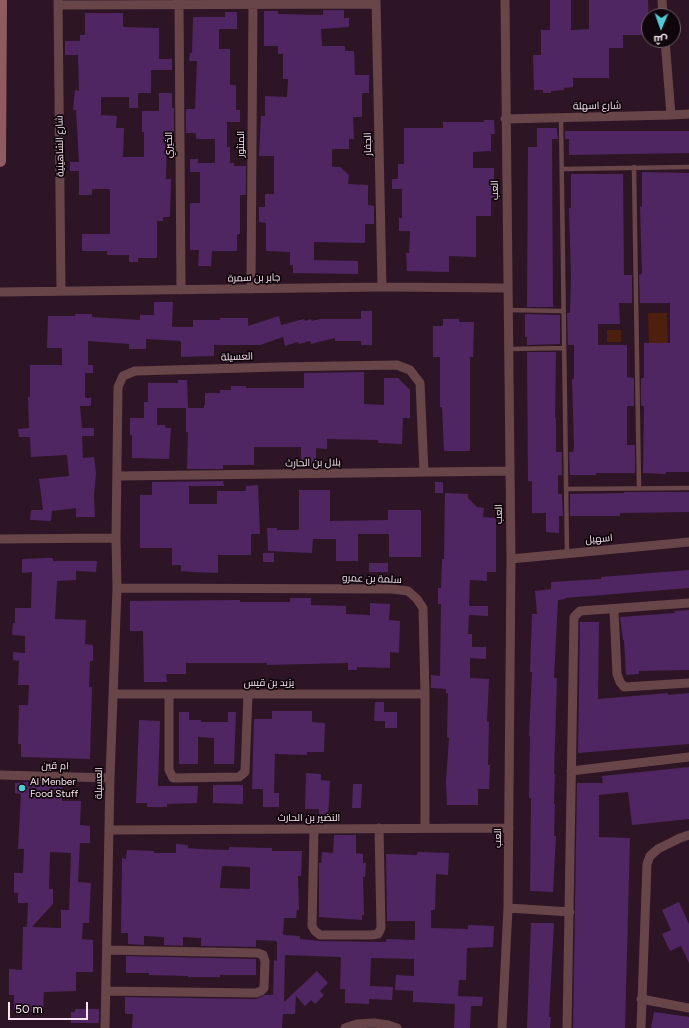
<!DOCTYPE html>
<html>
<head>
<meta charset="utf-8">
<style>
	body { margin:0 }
	#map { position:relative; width:689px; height:1028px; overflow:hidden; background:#2e1525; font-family:Figtree,Cairo,sans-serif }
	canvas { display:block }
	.north { position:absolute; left:641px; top:8px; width:40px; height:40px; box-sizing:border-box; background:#10050b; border:1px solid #6d5f66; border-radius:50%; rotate:182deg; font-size:11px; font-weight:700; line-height:16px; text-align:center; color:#f8e5ef }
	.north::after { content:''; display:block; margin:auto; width:14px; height:18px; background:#51ccd4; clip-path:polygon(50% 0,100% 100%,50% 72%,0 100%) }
	.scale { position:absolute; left:8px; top:1002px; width:80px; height:18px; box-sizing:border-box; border:2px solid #f8e5ef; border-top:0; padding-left:5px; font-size:12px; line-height:14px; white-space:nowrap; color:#f8e5ef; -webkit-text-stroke:3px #10050b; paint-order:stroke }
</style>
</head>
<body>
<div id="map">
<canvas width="689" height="1028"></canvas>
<div class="north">ش</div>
<div class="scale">50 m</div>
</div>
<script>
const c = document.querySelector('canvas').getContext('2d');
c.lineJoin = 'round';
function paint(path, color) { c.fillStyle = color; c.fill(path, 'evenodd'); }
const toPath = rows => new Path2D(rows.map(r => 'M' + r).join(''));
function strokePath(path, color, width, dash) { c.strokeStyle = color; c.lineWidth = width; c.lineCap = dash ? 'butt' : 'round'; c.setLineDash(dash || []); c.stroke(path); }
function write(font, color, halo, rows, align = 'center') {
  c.font = font + ' Figtree,Cairo,sans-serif'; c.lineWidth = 3.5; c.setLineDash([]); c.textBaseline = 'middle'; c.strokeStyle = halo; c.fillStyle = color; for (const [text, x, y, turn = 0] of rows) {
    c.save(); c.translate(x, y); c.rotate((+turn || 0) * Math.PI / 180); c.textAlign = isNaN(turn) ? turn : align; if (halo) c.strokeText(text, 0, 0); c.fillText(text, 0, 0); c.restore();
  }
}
paint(toPath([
	[648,313,667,313,668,344,649,344],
	[607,330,621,330,621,342,607,342]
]), '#4c1f0e');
paint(toPath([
	[550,0,571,0,571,30,589,29,589,0,648,0,649,35,623,35,623,48,609,48,609,78,573,78,573,87,564,88,564,90,551,91,551,93,543,93,543,90,534,90,533,55,541,55,541,30,550,30],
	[323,10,344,10,344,18,349,18,349,27,321,29,322,46,345,46,345,51,354,51,355,75,369,75,369,93,362,93,362,117,353,117,354,139,349,139,349,149,332,149,332,167,340,167,349,175,348,184,368,185,368,205,374,206,374,224,365,224,365,243,314,242,314,260,358,261,358,274,293,273,293,265,290,265,290,252,266,251,266,223,259,222,259,207,265,207,265,194,274,194,274,156,259,156,261,116,265,116,265,96,287,97,288,79,283,79,283,54,278,54,278,46,264,46,264,11,278,11,278,14,323,15],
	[225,12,237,12,237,29,219,29,219,49,230,49,230,85,236,85,236,110,240,110,240,122,227,122,227,147,230,147,230,163,234,163,234,166,246,166,246,195,240,195,240,234,237,234,237,251,212,251,211,266,198,266,199,250,190,250,190,203,200,203,200,172,190,172,190,159,198,159,198,163,215,163,215,139,196,139,196,133,186,133,186,109,195,109,197,61,189,61,190,53,192,53,193,17,225,17],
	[85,13,123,13,123,27,159,28,159,59,172,59,172,70,151,70,151,93,138,93,138,108,129,108,129,97,101,97,101,115,117,116,116,128,124,128,123,157,144,157,144,132,142,132,142,111,159,111,159,93,172,93,172,108,174,108,174,133,167,133,166,179,171,179,170,217,163,217,163,221,157,221,157,258,138,258,138,262,129,262,129,255,107,255,107,251,82,251,82,234,110,234,110,189,92,189,92,195,79,195,79,171,70,171,70,162,79,162,76,110,73,110,75,90,79,91,78,55,65,55,65,41,80,41,80,35,85,35],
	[484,120,494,120,495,134,491,134,491,151,473,152,473,168,494,168,494,188,497,188,497,198,491,198,491,216,476,216,476,257,449,256,449,272,407,271,406,253,409,253,410,231,399,231,399,218,402,218,402,189,392,189,392,179,398,179,398,164,404,164,404,128,443,128,443,122,484,122],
	[537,128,557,128,557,131,558,139,552,139,553,307,527,307,528,147,537,147],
	[565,131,689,131,689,153,569,155,569,139,565,139],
	[642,172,689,173,689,472,666,472,666,474,643,473,644,406,641,406,641,378,644,378,644,343,670,343,670,303,640,303,639,275,642,274,640,206,642,207],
	[571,174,623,174,624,275,632,275,632,303,619,303,620,324,598,324,598,345,627,345,627,377,634,378,634,406,627,406,627,445,635,445,635,473,596,473,596,475,570,475,569,452,573,452,574,446,572,379,574,379,574,345,568,345,567,313,570,313,571,276,569,208,571,208],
	[154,302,173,302,172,327,193,327,193,320,220,320,220,318,248,318,248,326,279,316,281,325,304,319,305,321,311,319,312,321,320,319,361,319,361,311,372,311,372,345,361,345,361,341,335,341,335,338,311,344,310,341,299,344,298,342,285,346,283,337,260,345,214,345,214,356,181,357,181,341,146,339,146,349,129,349,129,344,88,341,88,365,93,365,93,373,85,373,85,398,91,398,91,406,80,406,82,428,94,428,94,436,82,436,83,458,94,457,96,473,94,495,95,517,76,517,76,508,52,511,51,521,30,520,31,510,43,510,39,479,69,476,67,455,31,457,30,437,19,437,18,429,29,428,28,397,30,397,30,365,62,365,62,348,47,348,48,316,75,316,75,314,92,314,92,317,140,320,140,315,154,315],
	[525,314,560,315,560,344,527,345,527,337,525,337],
	[443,319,459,319,459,322,474,322,473,357,470,357,470,451,444,451,442,407,440,407,440,357,433,357,433,326,443,326],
	[527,352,556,352,555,418,556,418,556,452,562,452,562,475,558,475,558,494,562,494,563,516,559,516,559,533,546,532,546,513,532,513,532,481,528,481],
	[364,372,364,404,384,405,384,378,398,378,410,390,410,418,403,418,402,444,378,443,378,440,327,439,327,449,316,448,316,465,301,464,301,447,254,447,254,465,223,465,223,469,187,469,188,432,186,432,186,408,204,408,204,405,205,405,205,393,220,393,220,390,231,390,231,386,246,386,246,388,304,388,304,373],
	[178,380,187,380,188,408,157,408,157,425,165,425,166,428,171,428,169,459,132,458,132,435,130,435,130,418,144,418,144,402,148,402,148,383,178,383],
	[223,481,224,486,189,486,189,504,217,504,217,491,246,491,246,486,258,485,260,534,251,534,251,555,218,555,218,573,192,572,181,571,181,565,172,565,172,548,140,548,140,495,152,495,152,482],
	[435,482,443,482,443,493,435,493],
	[299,490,330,490,330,521,388,520,388,510,421,510,421,557,389,557,389,534,358,534,358,561,336,561,336,539,313,539,312,553,268,551,267,528,277,528,277,530,297,530,299,529],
	[624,492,689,492,689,512,620,513,620,516,570,516,570,494,624,493],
	[445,493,468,494,468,498,477,507,484,508,483,517,496,518,496,572,487,572,487,581,470,580,469,606,488,606,488,616,469,615,468,634,472,634,472,647,486,647,486,659,470,658,470,678,489,679,487,722,489,722,488,765,490,765,489,789,478,789,478,805,447,805,446,781,449,738,447,737,448,693,446,693,446,689,431,688,431,675,440,676,441,604,438,604,438,588,441,588,442,559,444,559],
	[263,553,274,553,274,562,263,562],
	[45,558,53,558,53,561,97,561,96,572,76,571,76,580,57,581,55,619,86,620,85,644,93,645,93,661,90,661,89,687,92,687,90,759,21,757,21,744,18,744,19,705,28,705,29,685,18,685,19,661,13,660,13,652,25,653,25,636,12,635,13,623,15,623,15,608,31,608,32,572,22,573,22,559],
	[369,563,388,563,388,572,369,572],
	[689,570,689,588,565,598,566,599,558,600,554,678,557,678,554,774,555,774,554,804,555,804,554,836,556,836,553,892,530,891,531,798,529,798,530,736,529,736,532,672,530,672,532,614,537,614,535,591,551,589,551,582,601,579,601,577],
	[290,598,311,598,311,605,346,606,346,614,370,615,370,603,390,604,389,620,400,621,399,653,390,652,390,668,357,667,357,670,348,670,348,663,267,665,267,663,186,663,186,674,166,674,167,682,144,682,143,631,130,631,130,601,240,600,240,602,290,602],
	[689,610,689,670,639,671,639,674,626,675,624,640,623,640,620,617,675,613,674,611],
	[580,622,599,622,598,699,668,693,668,695,689,693,689,744,578,753],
	[375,702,384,702,384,712,397,712,397,728,385,728,385,721,374,721],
	[272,711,312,711,312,722,325,723,324,752,307,752,307,755,275,754,274,793,279,793,279,807,263,807,263,789,252,789,254,719,272,719],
	[179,712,189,712,189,720,201,720,201,722,228,722,228,712,236,712,234,764,214,764,214,738,198,737,198,764,179,764],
	[139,720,160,721,158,786,198,786,197,803,167,804,167,807,147,807,147,803,136,803],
	[689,767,689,819,632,825,628,792,599,795,599,837,630,838,625,1028,573,1028,577,783,603,783,602,776],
	[306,773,321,774,321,780,330,781,328,818,319,818,319,809,305,809],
	[28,782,29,785,63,786,62,801,81,801,80,825,90,826,90,843,80,843,78,882,91,883,89,923,83,923,82,939,93,940,93,972,76,972,76,991,44,992,43,1012,14,1011,14,995,9,995,9,969,22,970,23,927,27,927,28,903,18,903,18,893,14,893,14,873,23,873,24,849,18,849,21,794,15,793,15,783],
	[50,852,71,853,69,910,61,910,61,928,32,927,53,904,53,889,49,889],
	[353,784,362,784,361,808,352,808],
	[213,785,243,785,243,804,213,803],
	[334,835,356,835,356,853,363,854,363,863,366,863,365,877,363,877,364,915,362,915,362,920,319,917,319,863,321,863,322,852,333,853],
	[176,844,188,845,188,848,199,849,229,850,229,847,272,848,272,851,302,851,301,876,298,876,299,910,297,910,296,918,284,918,283,935,300,936,300,939,320,941,386,942,386,939,415,940,415,921,387,921,386,854,417,855,418,852,449,853,448,875,436,874,435,910,431,910,431,928,468,929,468,925,494,926,493,947,467,948,466,980,459,980,458,996,483,997,482,1006,471,1006,470,1028,454,1028,455,1004,413,1002,413,991,395,990,396,975,414,976,414,959,371,958,370,986,393,987,392,1000,369,999,369,1004,345,1003,345,989,340,989,341,957,285,955,284,1002,317,971,328,983,320,991,324,995,315,1004,311,1000,305,1006,296,996,295,1014,283,1014,282,1028,132,1028,133,1014,125,1014,125,997,256,999,265,995,273,995,274,960,277,961,277,941,256,940,256,947,201,946,201,938,183,937,183,946,164,945,164,937,144,936,144,945,128,944,128,933,121,933,122,858,126,859,127,850,154,851,154,853,176,853],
	[222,866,250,867,250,889,220,888],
	[679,902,689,924,689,963,681,946,670,951,662,934,671,930,662,910],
	[531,923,554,923,549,1017,551,1017,550,1028,527,1028],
	[126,956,256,959,256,975,220,975,220,977,188,977,188,976,149,975,149,973,126,973],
	[75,1009,99,1009,99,1023,71,1023,71,1012,75,1012],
	[654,1012,689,1017,689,1028,651,1028]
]), '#4f2661');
strokePath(toPath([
	[561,118,567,553],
	[634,167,639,488],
	[562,169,689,167],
	[508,310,563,311],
	[508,349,564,348],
	[566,489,689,488]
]), '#684549', 4.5);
strokePath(toPath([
	[58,0,61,291],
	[179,0,181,290],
	[376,0,382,287],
	[662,0,663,16],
	[58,5,376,4],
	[665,40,671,115],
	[505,119,671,115,689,114],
	[251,289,253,0],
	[0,292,382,287,508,288],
	[117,476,510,471],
	[0,539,116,538],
	[511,559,689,542],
	[117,588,392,589,408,591,417,599,423,608,425,694,425,828],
	[614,610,617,674,620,682,624,687,689,683],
	[113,694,425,694],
	[169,694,169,770,173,778,239,777,245,772,248,694],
	[571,771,689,757],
	[0,775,110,778],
	[314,829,312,926,315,931,320,935,372,935,378,934,381,928,379,828],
	[109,830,509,828],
	[508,908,570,912],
	[106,991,256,993,261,991,264,988,265,961,263,955,258,953,107,950],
	[641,999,689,1008],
	[105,1028,110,778,117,588,116,538,118,387,123,376,135,371,279,367,397,365,410,370,420,383,424,472],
	[345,1028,357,1024,374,1023,388,1025,397,1028],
	[502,1028,508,908,511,559,505,0],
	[567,1028,574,617,580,611,689,603],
	[641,1028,647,864,650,856,658,849,680,838,689,835]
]), '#684549', 9);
strokePath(toPath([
	[0,161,1,0]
]), '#905a61', 12);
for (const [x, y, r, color] of [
	[22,788,4,"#51ccd4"]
]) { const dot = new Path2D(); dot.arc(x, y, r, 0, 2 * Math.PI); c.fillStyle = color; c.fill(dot); strokePath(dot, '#10050b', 1.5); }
write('10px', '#f8e5ef', '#10050b', [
	["شارع اسهلة",597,106,-1],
	["المنثور",241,144,-90],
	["الجفار",368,144,-91],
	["الخيري",169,145,-90],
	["شارع الشاهينية",60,146,-91],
	["العب",495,190,-91],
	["جابر بن سمرة",254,278,-1],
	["العسيلة",237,357,-2],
	["بلال بن الحارث",313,463,-1],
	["العب",499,514,-91],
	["اسهيل",599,539,-5],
	["سلمة بن عمرو",372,579,2],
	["يزيد بن قيس",269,683],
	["ام قين",55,766,2],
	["العسيلة",99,783,-89],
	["النضير بن الحارث",309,818],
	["العب",498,838,-89]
]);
write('10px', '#f8e5ef', '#10050b', [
	["Al Menber",30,782],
	["Food Stuff",30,794]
], 'left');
</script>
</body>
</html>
